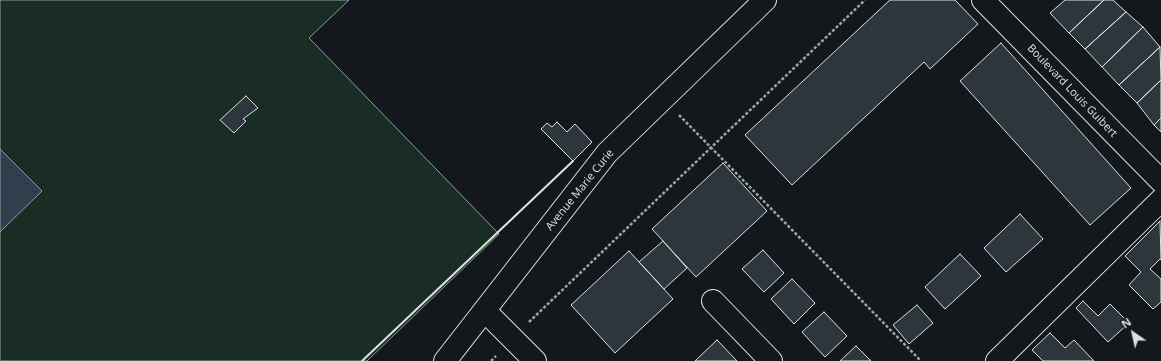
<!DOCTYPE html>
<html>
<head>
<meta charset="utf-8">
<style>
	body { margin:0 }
	#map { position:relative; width:1161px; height:361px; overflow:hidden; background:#14181c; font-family:"Open Sans",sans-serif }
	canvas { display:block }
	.north { position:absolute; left:1113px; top:313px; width:40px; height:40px; -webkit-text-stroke:3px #14181c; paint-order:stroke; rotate:326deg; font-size:11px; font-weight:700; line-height:16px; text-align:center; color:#d8e6dc }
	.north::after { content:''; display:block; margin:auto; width:14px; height:18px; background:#d8e6dc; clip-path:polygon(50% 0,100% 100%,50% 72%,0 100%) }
</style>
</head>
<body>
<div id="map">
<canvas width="1161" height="361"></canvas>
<div class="north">N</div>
</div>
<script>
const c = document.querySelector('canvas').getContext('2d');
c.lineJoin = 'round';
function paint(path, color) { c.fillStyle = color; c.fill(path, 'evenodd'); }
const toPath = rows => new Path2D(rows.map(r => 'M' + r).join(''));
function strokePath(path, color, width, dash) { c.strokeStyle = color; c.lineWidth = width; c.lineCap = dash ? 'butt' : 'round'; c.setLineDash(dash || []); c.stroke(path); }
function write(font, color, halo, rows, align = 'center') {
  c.font = font + ' "Open Sans",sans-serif'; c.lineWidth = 3; c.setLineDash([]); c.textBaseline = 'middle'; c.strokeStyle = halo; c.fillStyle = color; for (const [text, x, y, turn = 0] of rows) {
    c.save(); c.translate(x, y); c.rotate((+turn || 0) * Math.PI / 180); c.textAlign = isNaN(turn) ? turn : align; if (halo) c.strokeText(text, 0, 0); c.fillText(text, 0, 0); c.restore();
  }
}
const green = toPath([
	[0,0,349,0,309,38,499,234,367,361,0,361,0,0]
]);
paint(green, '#1a2d24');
strokePath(green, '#939e99', 1);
const water = toPath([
	[0,149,42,191,0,232,0,149]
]);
paint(water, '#2f3f4d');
strokePath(water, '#939e99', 1);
const building = toPath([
	[890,0,955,0,978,24,930,69,924,62,792,185,745,135,890,0],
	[1065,0,1104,0,1069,33,1050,13,1065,0],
	[1104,0,1113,0,1126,12,1085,49,1069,33,1104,0],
	[1126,12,1143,27,1102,67,1085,49,1126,12],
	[1143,27,1160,47,1119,85,1102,67,1143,27],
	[1001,43,1131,188,1090,225,960,81,1001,43],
	[1160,47,1161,80,1137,103,1119,85,1160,47],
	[1161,80,1161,118,1154,125,1137,103,1161,80],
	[246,96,258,108,243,119,246,121,234,133,220,120,246,96],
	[1161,118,1161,132,1154,125,1161,118],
	[557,122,567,132,575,124,592,142,573,161,541,129,547,123,552,127,557,122],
	[723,163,767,211,696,277,652,229,723,163],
	[1020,214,1043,239,1006,272,984,248,1020,214],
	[1160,221,1161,260,1160,259,1150,269,1161,279,1161,302,1153,309,1129,285,1141,272,1125,256,1160,221],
	[663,241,687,268,664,289,639,262,663,241],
	[763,250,784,273,764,292,742,269,763,250],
	[629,251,673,299,615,353,571,305,629,251],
	[960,254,981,276,945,309,925,287,960,254],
	[792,279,815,303,794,324,771,299,792,279],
	[1083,301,1098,316,1110,304,1129,323,1108,342,1076,308,1083,301],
	[917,305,933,323,909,344,893,325,917,305],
	[824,312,847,336,825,357,802,332,824,312],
	[1050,333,1065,348,1074,340,1094,361,1043,361,1032,350,1050,333],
	[717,340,737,361,695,361,717,340],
	[856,346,871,361,840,361,856,346]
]);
paint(building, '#2c363c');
strokePath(building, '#d8e6dc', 1);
const minor = toPath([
	[983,0,1161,181],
	[713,301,771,361],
	[485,311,535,361],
	[997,361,1161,200]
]);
const major = toPath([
	[445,361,607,153,765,0]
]);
strokePath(minor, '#d8e6dc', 24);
strokePath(major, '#d8e6dc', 24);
strokePath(toPath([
	[679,115,921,361],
	[529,322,865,0],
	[491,361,496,356]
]), '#9da8a2', 2.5, [3, 2]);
strokePath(minor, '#14181c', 22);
strokePath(major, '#14181c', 22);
strokePath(toPath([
	[362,361,573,161]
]), '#d8e6dc', 2);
write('11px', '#d8e6dc', '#14181c', [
	["Boulevard Louis Guibert",1072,91,46],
	["Avenue Marie Curie",580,190,-51]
]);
</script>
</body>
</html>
